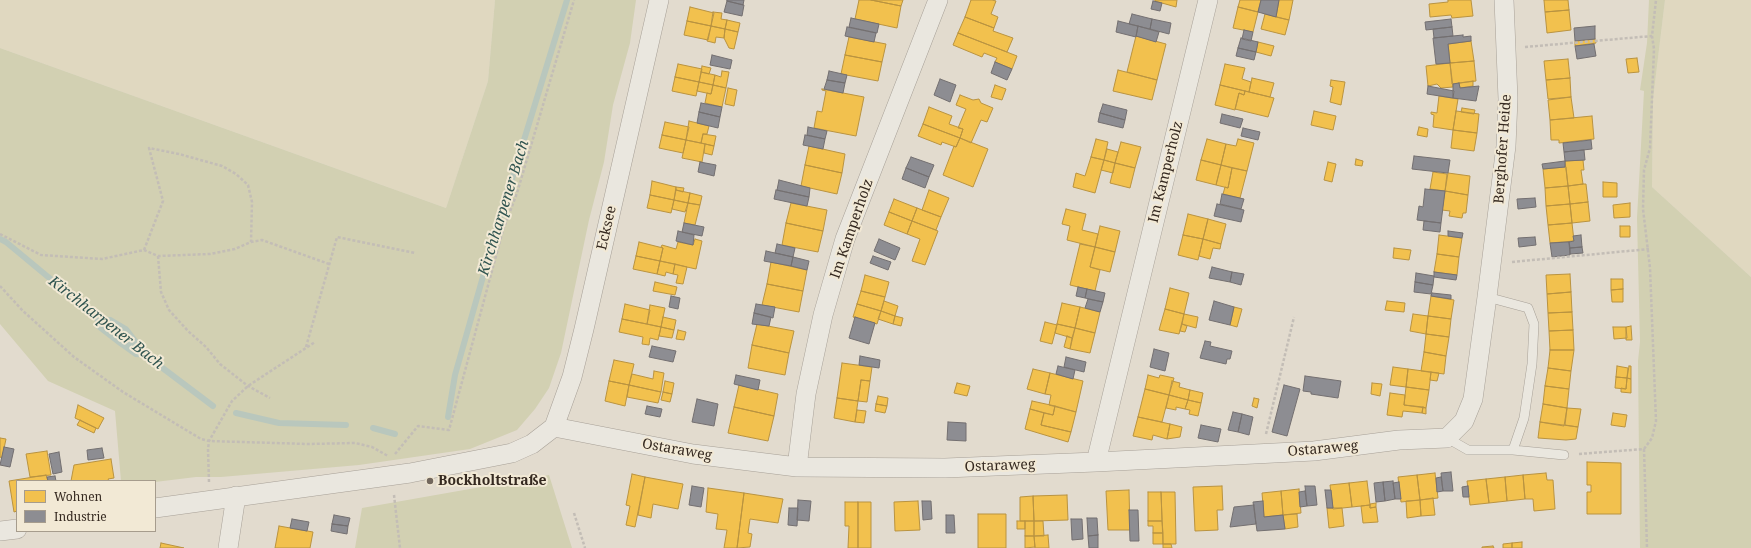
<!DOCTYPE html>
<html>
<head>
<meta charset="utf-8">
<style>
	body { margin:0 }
	#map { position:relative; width:1751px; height:548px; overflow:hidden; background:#e2dbce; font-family:"Noto Serif",serif }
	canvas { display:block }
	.legend { position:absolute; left:16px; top:480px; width:140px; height:52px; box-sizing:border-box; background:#f2e9d5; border:1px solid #a69c8d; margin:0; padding:5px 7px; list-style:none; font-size:12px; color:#352920 }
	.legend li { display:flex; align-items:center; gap:8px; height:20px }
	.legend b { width:20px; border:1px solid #a69c8d }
</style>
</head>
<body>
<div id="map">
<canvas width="1751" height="548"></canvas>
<ul class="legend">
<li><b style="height:11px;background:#f2c14e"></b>Wohnen</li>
<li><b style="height:11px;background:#8d8d92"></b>Industrie</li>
</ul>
</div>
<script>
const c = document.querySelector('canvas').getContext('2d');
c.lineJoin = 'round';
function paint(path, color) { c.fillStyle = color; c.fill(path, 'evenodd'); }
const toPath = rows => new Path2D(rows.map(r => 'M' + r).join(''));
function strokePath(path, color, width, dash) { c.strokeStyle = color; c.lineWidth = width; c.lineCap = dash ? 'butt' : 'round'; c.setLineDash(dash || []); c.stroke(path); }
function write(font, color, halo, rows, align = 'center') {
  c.font = font + ' "Noto Serif",serif'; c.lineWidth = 4; c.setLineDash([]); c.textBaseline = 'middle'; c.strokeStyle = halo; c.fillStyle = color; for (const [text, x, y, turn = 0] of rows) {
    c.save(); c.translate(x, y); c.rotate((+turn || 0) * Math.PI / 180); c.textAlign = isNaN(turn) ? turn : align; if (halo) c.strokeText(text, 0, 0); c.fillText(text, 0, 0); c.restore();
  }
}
paint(toPath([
	[0,0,495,0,488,81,446,208,0,48],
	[1665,0,1751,0,1751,277,1652,187,1653,99]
]), '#e0d8c0');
paint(toPath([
	[495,0,636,0,630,43,613,105,604,162,589,220,561,353,549,388,535,409,517,430,470,449,359,465,221,477,196,477,155,482,155,481,121,481,115,411,48,381,0,324,0,48,446,208,488,81],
	[1649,0,1665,0,1653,99,1652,187,1751,277,1751,548,1640,548,1638,361,1640,342,1637,218,1644,91,1640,90,1647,43],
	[549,475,572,548,355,548,362,508]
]), '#d2d0b2');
paint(toPath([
	[94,316,111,317,128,327,148,353,149,358,135,357,118,345,96,328]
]), '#b9c7bd');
const homes = toPath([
	[859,0,871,0,901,6,897,28,855,19,859,0],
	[871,0,903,0,901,6,871,0],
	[971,0,992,0,996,1,991,14,998,17,994,28,965,17,971,0],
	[1155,0,1177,0,1176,7,1155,1,1155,0],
	[1240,0,1261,0,1258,12,1238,7,1240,0],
	[1279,0,1293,0,1289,20,1276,17,1279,0],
	[1448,0,1471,0,1473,16,1452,18,1451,15,1430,17,1429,4,1448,2,1448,0],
	[1544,0,1568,0,1569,10,1545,12,1544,0],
	[690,7,714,13,711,26,687,21,690,7],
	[1238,7,1258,12,1253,32,1233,28,1238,7],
	[1569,10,1571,30,1547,33,1545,12,1569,10],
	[713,12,722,13,721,19,727,20,725,29,711,26,713,12],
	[1265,14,1289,20,1285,35,1261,29,1265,14],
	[965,17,994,28,993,31,1013,38,1007,52,958,33,965,17],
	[727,20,740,23,738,32,725,29,727,20],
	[687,21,711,26,708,40,684,35,687,21],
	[711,26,725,29,724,38,716,37,715,43,707,41,711,26],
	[725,29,738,32,734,49,729,48,724,38,725,29],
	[958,33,1017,56,1012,69,995,62,997,58,984,53,982,57,953,45,958,33],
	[1136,36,1166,44,1157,80,1127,72,1136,36],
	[849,37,886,44,882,62,845,55,849,37],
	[1595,39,1596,43,1575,46,1575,41,1595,39],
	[1471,41,1474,61,1450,63,1448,44,1471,41],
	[1258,42,1274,46,1271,56,1256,52,1258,42],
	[845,55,882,62,878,81,841,74,845,55],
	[1637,58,1639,72,1628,73,1626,59,1637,58],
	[1568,59,1570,78,1546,80,1544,61,1568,59],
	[1474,61,1476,81,1452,84,1450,63,1474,61],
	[1450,63,1453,87,1441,88,1437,84,1428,86,1426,66,1450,63],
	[678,64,702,69,699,82,675,77,678,64],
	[1225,64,1245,68,1242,79,1251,82,1249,92,1220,85,1225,64],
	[702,66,711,68,709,74,701,72,702,66],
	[1118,70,1157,80,1152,100,1113,91,1118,70],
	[722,71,729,72,726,88,713,85,715,75,721,77,722,71],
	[701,72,715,75,713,85,699,82,701,72],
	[675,77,699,82,696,96,672,91,675,77],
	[1252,78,1274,83,1270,97,1249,92,1252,78],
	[1570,78,1571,97,1548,99,1546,80,1570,78],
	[1331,80,1345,82,1341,105,1330,102,1333,87,1330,86,1331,80],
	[1473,81,1473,86,1460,88,1459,83,1473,81],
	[699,82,713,85,711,94,697,91,699,82],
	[713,85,726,88,722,107,705,103,707,93,711,94,713,85],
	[995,85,1006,89,1002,100,991,97,995,85],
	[1220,85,1245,91,1244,95,1239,93,1235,110,1215,105,1220,85],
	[728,88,737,90,734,106,725,104,728,88],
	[822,89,864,97,856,136,814,128,817,111,822,112,826,91,822,90,822,89],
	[1245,91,1274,98,1268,117,1235,109,1239,93,1244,95,1245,91],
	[960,95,973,100,979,99,981,103,993,108,987,122,981,120,971,143,960,138,963,129,958,128,966,109,956,105,960,95],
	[1439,96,1458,99,1453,130,1433,127,1434,115,1431,114,1431,112,1437,113,1439,96],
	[1571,97,1574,118,1550,120,1548,100,1571,97],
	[929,107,952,116,949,124,963,129,960,138,923,124,929,107],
	[1462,108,1475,110,1474,114,1461,112,1462,108],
	[1314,111,1336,116,1333,130,1311,125,1314,111],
	[1456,111,1479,114,1477,133,1453,130,1456,111],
	[1592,116,1594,139,1559,143,1559,140,1551,140,1550,120,1592,116],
	[689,121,709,126,707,134,703,134,701,143,686,140,689,121],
	[665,122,689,127,686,140,662,135,665,122],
	[923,124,960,138,956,147,942,142,941,145,918,136,923,124],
	[1419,127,1428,129,1427,137,1417,135,1419,127],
	[1453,130,1477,133,1474,151,1451,148,1453,130],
	[703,134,716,136,714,146,701,143,703,134],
	[662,135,686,140,683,153,659,148,662,135],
	[960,138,988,149,973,187,943,175,954,146,956,147,960,138],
	[1096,139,1108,142,1104,160,1091,157,1096,139],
	[1207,139,1226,144,1221,165,1201,160,1207,139],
	[1238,139,1254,143,1247,171,1221,165,1226,144,1236,146,1238,139],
	[686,140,705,144,702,162,682,158,686,140],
	[1121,142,1141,147,1135,168,1115,163,1121,142],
	[705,144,714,146,712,155,704,153,705,144],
	[809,146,845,154,842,173,805,165,809,146],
	[1107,149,1118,152,1115,163,1104,160,1107,149],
	[1091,157,1104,160,1095,193,1073,187,1076,173,1085,176,1091,157],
	[1356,159,1363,161,1362,166,1355,165,1356,159],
	[1104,160,1115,163,1113,173,1101,170,1104,160],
	[1201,160,1221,165,1216,185,1196,180,1201,160],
	[1583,160,1584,170,1581,170,1583,184,1568,186,1565,161,1583,160],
	[1328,162,1336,164,1332,182,1324,180,1328,162],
	[1115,163,1135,168,1130,188,1110,183,1115,163],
	[805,165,842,173,837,194,801,186,805,165],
	[1221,165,1232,168,1228,188,1216,185,1221,165],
	[1565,167,1566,167,1568,186,1545,188,1543,169,1565,167],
	[1232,168,1247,171,1240,198,1223,194,1225,187,1228,188,1232,168],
	[1433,172,1447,174,1445,191,1430,189,1433,172],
	[1448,173,1470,176,1468,195,1445,191,1448,173],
	[652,181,676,187,674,200,650,195,652,181],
	[1603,182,1617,183,1617,197,1603,197,1603,182],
	[1583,184,1586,184,1588,202,1570,204,1568,186,1583,184],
	[1568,186,1570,204,1546,206,1545,188,1568,186],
	[676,187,684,188,683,192,676,190,676,187],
	[676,190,690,193,688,203,674,200,676,190],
	[929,190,949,198,941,217,922,210,929,190],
	[1445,191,1468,195,1466,213,1463,213,1462,218,1449,216,1450,211,1442,210,1445,191],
	[690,193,702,196,700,205,688,203,690,193],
	[650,195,674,200,671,213,647,208,650,195],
	[894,199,917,208,912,221,889,212,894,199],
	[674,200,688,203,685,212,672,209,674,200],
	[1588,202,1590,221,1572,223,1570,204,1588,202],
	[688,203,700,205,695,225,684,223,688,203],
	[791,203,827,210,823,231,786,223,791,203],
	[1630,203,1630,217,1614,218,1613,205,1630,203],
	[1570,204,1572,223,1548,225,1546,206,1570,204],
	[917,208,941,217,936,230,912,221,917,208],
	[1066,209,1086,214,1082,230,1098,234,1095,247,1067,240,1070,226,1062,224,1066,209],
	[889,212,912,221,907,234,884,225,889,212],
	[1188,214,1208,219,1203,239,1183,235,1188,214],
	[1208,219,1226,224,1221,244,1203,239,1208,219],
	[912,221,938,231,925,265,912,261,920,239,907,234,912,221],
	[786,223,823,231,818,252,782,245,786,223],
	[1572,223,1574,241,1550,243,1548,225,1572,223],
	[1100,226,1120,231,1115,252,1095,247,1100,226],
	[1620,226,1630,226,1630,237,1620,237,1620,226],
	[1183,235,1203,239,1198,260,1178,255,1183,235],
	[1439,235,1462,238,1459,257,1437,254,1439,235],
	[695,239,702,241,696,269,660,261,663,248,661,247,662,245,676,249,678,242,693,245,695,239],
	[1203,239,1221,244,1220,249,1213,248,1210,259,1199,256,1203,239],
	[639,242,663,248,660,261,636,256,639,242],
	[1080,244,1095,247,1090,267,1100,270,1095,291,1070,285,1080,244],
	[1095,247,1115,252,1110,272,1090,267,1095,247],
	[1394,248,1411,250,1409,260,1393,258,1394,248],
	[1437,254,1459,257,1457,275,1434,272,1437,254],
	[636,256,660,261,657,274,633,269,636,256],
	[660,261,675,264,673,274,666,272,665,276,657,274,660,261],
	[771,262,807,270,803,291,767,284,771,262],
	[675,264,687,267,683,284,676,283,678,275,673,274,675,264],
	[1570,274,1571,292,1547,294,1546,275,1570,274],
	[865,275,889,282,885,297,861,291,865,275],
	[1611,279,1623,279,1623,289,1611,290,1611,279],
	[655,282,677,287,675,295,653,291,655,282],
	[767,284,803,291,799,312,762,305,767,284],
	[1170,288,1189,293,1184,314,1165,309,1170,288],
	[1623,289,1623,302,1612,302,1611,290,1623,289],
	[861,291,885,297,881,311,857,304,861,291],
	[1571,292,1572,312,1548,313,1547,294,1571,292],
	[1431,296,1454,300,1451,319,1428,316,1431,296],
	[884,301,898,306,895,316,881,311,884,301],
	[1387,301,1405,303,1404,312,1385,310,1387,301],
	[1062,303,1080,307,1075,328,1057,324,1062,303],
	[625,304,650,310,647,324,622,319,625,304],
	[857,304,881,311,877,324,853,317,857,304],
	[650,305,665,308,661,327,647,324,650,305],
	[1080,307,1100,312,1095,333,1075,328,1080,307],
	[1234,307,1242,309,1237,327,1230,325,1234,307],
	[1165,309,1184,314,1179,334,1159,330,1165,309],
	[881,311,895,316,893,324,878,319,881,311],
	[1572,312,1573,330,1549,331,1548,313,1572,312],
	[1184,314,1198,317,1196,328,1182,324,1184,314],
	[1413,314,1428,316,1426,334,1410,331,1413,314],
	[895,316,903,318,901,326,893,324,895,316],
	[1428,316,1451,319,1449,337,1426,334,1428,316],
	[663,317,676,320,674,330,661,327,663,317],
	[622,319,661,327,658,340,650,338,649,345,642,344,643,337,619,332,622,319],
	[1045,322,1057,325,1052,344,1040,341,1045,322],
	[757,324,794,331,789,353,752,345,757,324],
	[1057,324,1075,328,1072,338,1055,333,1057,324],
	[1182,324,1187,326,1185,332,1180,331,1182,324],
	[1631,326,1632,340,1626,340,1626,327,1631,326],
	[661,327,674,330,672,338,659,336,661,327],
	[1613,327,1626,327,1627,338,1614,339,1613,327],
	[1075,328,1095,333,1090,353,1070,349,1075,328],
	[678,330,686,332,684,340,676,339,678,330],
	[1573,330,1574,350,1550,350,1549,331,1573,330],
	[1426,334,1449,337,1446,356,1424,352,1426,334],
	[1067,336,1072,338,1070,349,1064,347,1067,336],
	[752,345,789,353,785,375,748,368,752,345],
	[1550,350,1574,350,1571,371,1548,368,1550,350],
	[1424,352,1446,356,1444,374,1421,371,1424,352],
	[614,360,634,364,629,385,609,381,614,360],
	[842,363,872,367,870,381,861,380,858,401,837,398,842,363],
	[1617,366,1628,368,1627,378,1616,377,1617,366],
	[1629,366,1631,366,1631,379,1627,378,1629,366],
	[1393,367,1408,369,1406,387,1390,385,1393,367],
	[1548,368,1571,371,1569,389,1545,386,1548,368],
	[1033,369,1050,373,1045,394,1027,389,1033,369],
	[1408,369,1431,372,1429,390,1406,387,1408,369],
	[654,371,664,373,661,392,629,385,632,374,653,379,654,371],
	[1431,372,1439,373,1437,381,1430,380,1431,372],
	[1050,373,1083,381,1076,412,1049,405,1051,395,1045,394,1050,373],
	[1148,375,1159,378,1160,375,1174,378,1169,395,1145,389,1148,375],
	[1616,377,1627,378,1626,389,1615,388,1616,377],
	[1627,378,1631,379,1631,393,1621,392,1621,388,1626,389,1627,378],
	[861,380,870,381,867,402,858,401,861,380],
	[609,381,629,385,625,406,605,401,609,381],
	[665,381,674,383,672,394,663,392,665,381],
	[1172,381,1180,383,1179,387,1190,390,1188,400,1169,395,1172,381],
	[957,383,970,386,967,396,954,393,957,383],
	[1372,383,1382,384,1380,396,1371,394,1372,383],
	[629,385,661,392,658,403,627,397,629,385],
	[739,385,778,394,774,416,734,407,739,385],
	[1545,386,1569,389,1567,408,1543,404,1545,386],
	[1406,387,1429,390,1426,408,1404,405,1406,387],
	[1145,389,1169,395,1162,422,1138,417,1145,389],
	[1190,390,1203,393,1201,403,1188,400,1190,390],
	[663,392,672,394,670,402,661,400,663,392],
	[1390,393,1405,395,1404,405,1423,407,1422,413,1403,411,1402,417,1387,415,1390,393],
	[1169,395,1188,400,1185,409,1176,407,1176,410,1166,408,1169,395],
	[878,396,888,398,887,406,876,404,878,396],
	[837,398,858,401,855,422,834,418,837,398],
	[1254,398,1259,399,1257,408,1252,406,1254,398],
	[1188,400,1201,403,1198,416,1189,414,1190,410,1185,409,1188,400],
	[1032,401,1055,406,1053,415,1030,409,1032,401],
	[876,404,887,406,885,413,875,411,876,404],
	[1543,404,1567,408,1564,426,1540,422,1543,404],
	[78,405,104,418,98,429,75,418,78,405],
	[1055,406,1076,412,1071,432,1041,425,1044,413,1053,415,1055,406],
	[734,407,774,416,768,441,728,433,734,407],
	[1423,407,1426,408,1426,414,1422,413,1423,407],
	[1567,408,1581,409,1578,427,1565,425,1567,408],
	[1030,409,1044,413,1041,425,1071,432,1068,442,1025,429,1030,409],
	[857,410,866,411,864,423,855,422,857,410],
	[1613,413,1627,415,1625,427,1611,425,1613,413],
	[1138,417,1170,424,1167,439,1153,435,1152,440,1133,436,1138,417],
	[80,420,96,428,94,433,77,425,80,420],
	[1540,422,1578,427,1576,439,1566,440,1538,438,1540,422],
	[1170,424,1182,427,1180,437,1167,439,1170,424],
	[0,438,6,439,2,458,0,457,0,438],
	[47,451,51,475,30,477,26,454,47,451],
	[111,459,114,478,108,479,109,481,71,481,74,465,111,459],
	[1587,462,1621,463,1621,514,1587,514,1587,492,1591,492,1591,485,1587,485,1587,462],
	[1435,473,1438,498,1420,500,1417,475,1435,473],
	[1546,473,1547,480,1553,480,1555,509,1534,511,1533,499,1525,499,1523,475,1546,473],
	[632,474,645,477,635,527,626,525,630,506,626,505,632,474],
	[46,475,48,481,17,481,17,511,14,512,9,481,46,475],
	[1417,475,1420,500,1401,502,1398,477,1417,475],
	[1523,475,1525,499,1507,501,1505,477,1523,475],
	[645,477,683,484,678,509,653,504,651,518,638,515,645,477],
	[1505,477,1507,501,1489,503,1486,479,1505,477],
	[1486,479,1489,503,1470,505,1467,481,1486,479],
	[1367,481,1370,505,1352,507,1349,483,1367,481],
	[1349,483,1352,507,1333,509,1330,485,1349,483],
	[1222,486,1223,510,1217,510,1218,530,1195,531,1193,487,1222,486],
	[708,488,744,493,737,548,724,548,727,530,716,529,718,514,706,512,708,488],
	[1299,489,1301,513,1283,515,1281,491,1299,489],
	[1129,490,1130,530,1108,530,1106,491,1129,490],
	[1281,491,1283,515,1264,517,1262,493,1281,491],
	[1148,492,1161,492,1162,521,1148,521,1148,492],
	[1161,492,1175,492,1176,544,1163,544,1161,492],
	[744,493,783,499,778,523,750,519,748,533,752,534,750,547,737,548,744,493],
	[1067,495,1068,520,1034,521,1033,496,1067,495],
	[1033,496,1034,521,1020,521,1020,497,1033,496],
	[1433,498,1435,515,1421,516,1420,500,1433,498],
	[1420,500,1421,516,1407,518,1406,501,1420,500],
	[918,501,920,530,895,531,894,502,918,501],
	[845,502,858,502,858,548,848,548,849,526,845,526,845,502],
	[858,502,871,502,871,548,858,548,858,502],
	[1376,503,1376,507,1370,508,1370,504,1376,503],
	[1370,505,1370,508,1376,507,1378,522,1363,523,1361,506,1370,505],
	[1327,508,1342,508,1344,526,1329,528,1327,508],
	[978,514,1006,514,1006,548,978,548,978,514],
	[1297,514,1298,527,1285,529,1283,515,1297,514],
	[1017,521,1025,521,1025,529,1017,529,1017,521],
	[1025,521,1034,521,1034,536,1025,536,1025,521],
	[1034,521,1043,521,1044,536,1034,536,1034,521],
	[1148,521,1162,521,1163,533,1153,533,1153,526,1148,526,1148,521],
	[279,526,313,532,310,548,275,548,279,526],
	[1153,533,1163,533,1163,544,1153,544,1153,533],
	[1048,535,1049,548,1035,548,1034,536,1048,535],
	[1025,536,1034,536,1035,547,1025,548,1025,536],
	[1522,542,1522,548,1512,548,1512,543,1522,542],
	[161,543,184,548,160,548,161,543],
	[1512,543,1512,548,1503,548,1503,544,1512,543],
	[1163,544,1171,544,1172,548,1163,548,1163,544],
	[1493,546,1494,548,1482,548,1482,547,1493,546]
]);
paint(homes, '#f2c14e');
strokePath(homes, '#b99340', 1);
const industry = toPath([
	[727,0,744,0,743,5,727,1,727,0],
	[1261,0,1279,0,1276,17,1258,12,1261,0],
	[727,1,744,5,742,16,724,12,727,1],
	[1153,1,1162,3,1160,11,1151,9,1153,1],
	[1132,14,1152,19,1150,29,1129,24,1132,14],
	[851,18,879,24,877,33,849,27,851,18],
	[1152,19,1171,23,1169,34,1150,29,1152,19],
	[1451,19,1452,27,1426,30,1425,22,1451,19],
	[1118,21,1138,26,1136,37,1116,32,1118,21],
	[1138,26,1159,32,1156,42,1136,36,1138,26],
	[1595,26,1595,39,1575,41,1574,28,1595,26],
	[847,27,876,33,874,42,845,36,847,27],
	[1452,27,1453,36,1434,38,1433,29,1452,27],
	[1244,30,1253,32,1251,41,1242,39,1244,30],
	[1463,35,1463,37,1471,36,1471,41,1448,44,1450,63,1436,64,1433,38,1463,35],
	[1241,38,1258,42,1256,52,1238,48,1241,38],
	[1594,44,1596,56,1577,59,1575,46,1594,44],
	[1238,48,1256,52,1254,60,1236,56,1238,48],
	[712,55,732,60,730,69,710,65,712,55],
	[995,62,1012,69,1007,80,991,73,995,62],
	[829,71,847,75,845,83,827,80,829,71],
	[940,79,956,85,950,102,934,95,940,79],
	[827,80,845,83,843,93,824,89,827,80],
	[1459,83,1460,88,1479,86,1476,101,1453,98,1453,84,1459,83],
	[1428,86,1454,91,1453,98,1427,94,1428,86],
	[701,103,722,107,720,117,699,112,701,103],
	[1103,104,1127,110,1125,120,1100,113,1103,104],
	[699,112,720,117,718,128,697,123,699,112],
	[1100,113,1125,120,1123,128,1098,122,1100,113],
	[1222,114,1243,119,1240,128,1220,123,1222,114],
	[808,127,827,131,825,139,807,135,808,127],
	[1243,128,1260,132,1258,140,1241,136,1243,128],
	[805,135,825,139,823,149,803,145,805,135],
	[1591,140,1592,149,1564,152,1563,143,1591,140],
	[1584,150,1585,160,1565,161,1564,152,1584,150],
	[1414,156,1450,160,1448,173,1412,169,1414,156],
	[911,157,934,165,929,177,906,168,911,157],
	[1565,161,1565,167,1543,169,1542,164,1565,161],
	[700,162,716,165,714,176,698,172,700,162],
	[906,168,929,177,925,188,902,179,906,168],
	[779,180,810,188,809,197,777,190,779,180],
	[1425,189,1445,191,1441,223,1417,220,1419,206,1423,207,1425,189],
	[776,190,809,197,807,206,774,199,776,190],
	[1222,194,1244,199,1241,209,1220,204,1222,194],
	[1535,198,1536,207,1518,209,1517,199,1535,198],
	[1217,204,1244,210,1241,222,1214,216,1217,204],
	[1424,221,1441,223,1440,232,1423,230,1424,221],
	[684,223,704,227,702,236,682,232,684,223],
	[678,231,694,235,693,245,676,241,678,231],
	[1448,231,1463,233,1462,238,1448,236,1448,231],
	[1581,235,1582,247,1570,248,1569,242,1574,241,1573,236,1581,235],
	[1535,237,1536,245,1519,247,1518,238,1535,237],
	[879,239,900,248,895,260,874,251,879,239],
	[1569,242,1570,255,1552,257,1550,243,1569,242],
	[777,244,795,248,793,257,775,253,777,244],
	[1582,247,1583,253,1570,254,1570,248,1582,247],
	[766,251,793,257,791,266,764,261,766,251],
	[873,256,891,262,888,270,870,263,873,256],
	[793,257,809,261,807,270,791,266,793,257],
	[1212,267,1232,272,1230,282,1209,278,1212,267],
	[1232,272,1244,274,1241,285,1230,282,1232,272],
	[1434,272,1457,275,1456,280,1434,277,1434,272],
	[1416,273,1434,276,1433,285,1415,282,1416,273],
	[1415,282,1433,285,1431,294,1414,292,1415,282],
	[1078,287,1087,289,1085,298,1076,296,1078,287],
	[1087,289,1105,293,1103,302,1085,298,1087,289],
	[1432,293,1451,295,1451,299,1431,296,1432,293],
	[671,296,680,298,678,309,669,307,671,296],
	[1088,299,1103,302,1100,312,1085,308,1088,299],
	[1214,301,1234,307,1230,325,1209,320,1214,301],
	[756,304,775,307,773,318,754,313,756,304],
	[754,313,771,317,769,326,752,324,754,313],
	[855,317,875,323,869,344,849,338,855,317],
	[1205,341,1211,342,1210,346,1232,351,1230,359,1227,359,1226,364,1200,358,1205,341],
	[652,346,676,351,673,362,649,357,652,346],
	[1154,349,1169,353,1165,371,1150,367,1154,349],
	[860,356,880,360,879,368,859,365,860,356],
	[1066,357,1086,362,1084,372,1064,367,1066,357],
	[1058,366,1075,370,1073,379,1056,374,1058,366],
	[736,375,760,380,758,390,734,384,736,375],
	[1305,376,1341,381,1338,398,1311,394,1311,392,1303,391,1305,376],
	[1284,385,1300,389,1287,436,1272,432,1284,385],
	[697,399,718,404,714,426,692,422,697,399],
	[647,406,662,409,660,417,645,414,647,406],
	[1233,412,1242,414,1238,432,1228,430,1233,412],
	[1242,414,1253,417,1249,435,1238,432,1242,414],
	[948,422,966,423,966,441,947,440,948,422],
	[1201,425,1221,429,1218,442,1198,438,1201,425],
	[4,447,14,449,10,467,0,465,4,447],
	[102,448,104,458,88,460,87,450,102,448],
	[59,452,62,472,53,474,49,454,59,452],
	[1451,472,1453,491,1443,491,1441,473,1451,472],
	[55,476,56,481,48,481,47,477,55,476],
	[1441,477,1443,491,1437,492,1436,478,1441,477],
	[1393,481,1395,499,1385,501,1383,482,1393,481],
	[1383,482,1385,501,1376,502,1374,483,1383,482],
	[1399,482,1401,499,1395,499,1393,483,1399,482],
	[692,486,704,488,701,507,689,505,692,486],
	[1305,486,1315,486,1317,505,1307,506,1305,486],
	[1468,486,1469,497,1463,497,1462,487,1468,486],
	[1325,490,1331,490,1333,508,1327,508,1325,490],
	[1305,491,1307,506,1300,507,1299,492,1305,491],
	[798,500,811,501,809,521,797,520,798,500],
	[922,501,931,501,932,519,923,520,922,501],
	[1263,501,1264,517,1283,515,1285,529,1257,531,1253,502,1263,501],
	[1254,505,1256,524,1230,527,1234,507,1254,505],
	[789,508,798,508,797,526,788,525,789,508],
	[1129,510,1138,510,1139,541,1130,541,1129,510],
	[334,515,350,518,348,526,332,524,334,515],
	[946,515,954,515,955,533,946,533,946,515],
	[1087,518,1097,518,1098,535,1088,536,1087,518],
	[292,519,309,522,307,531,290,528,292,519],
	[1071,519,1082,519,1083,539,1072,540,1071,519],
	[332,524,348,526,347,534,331,531,332,524],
	[1098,535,1098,548,1089,548,1088,536,1098,535]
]);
paint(industry, '#8d8d92');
strokePath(industry, '#736f70', 1);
strokePath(toPath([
	[0,239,6,242,100,320],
	[144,354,213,406],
	[236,413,279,423,346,425],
	[448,417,455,375,496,231,567,0],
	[373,428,395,434]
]), '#b9c7bd', 6);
const service = toPath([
	[1487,297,1528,308,1534,324,1532,364,1524,418,1513,450],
	[1447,438,1468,450,1513,450,1564,455]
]);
const minor = toPath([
	[554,427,693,454,797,467,945,468,1096,462,1314,451,1399,440,1447,438,1464,421,1473,399,1487,297,1506,146,1508,99,1504,0],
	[1096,462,1208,0],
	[797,467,806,394,823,315,845,239,938,0],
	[155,508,410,473,512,453,532,444,554,427,572,377,584,329,659,0],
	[0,531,17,529],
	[228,548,236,496]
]);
strokePath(service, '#a7a097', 10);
strokePath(minor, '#a7a097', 20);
strokePath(toPath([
	[1525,47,1652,36],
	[0,234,41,255,102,259,144,250,158,256,210,254,235,249,251,242,262,240,329,264],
	[144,250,163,201,149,148,179,154,222,166,236,174,248,185,252,202,251,242],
	[158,256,161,292,169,310,188,331,206,347,220,364,248,386,270,398],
	[1512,262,1649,249],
	[0,286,23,311,74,357,123,392,201,439,209,441,308,444,355,443,372,447,388,456],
	[306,347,337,237,415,253],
	[1266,434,1294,317],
	[1644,449,1652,438,1656,421,1650,268,1643,209,1644,170,1650,148,1654,49,1652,36,1656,0],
	[1644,449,1647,548],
	[395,454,418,426,449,430,503,230,517,193,574,0],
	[1579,454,1644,449],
	[209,482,208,449,209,441,232,401,248,386,315,342],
	[394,495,400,548],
	[574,513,585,548]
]), '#c3bdb6', 2.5, [3, 2]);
strokePath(service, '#eae7df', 9);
strokePath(minor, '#eae7df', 19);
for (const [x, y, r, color] of [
	[430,481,4,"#72675d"]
]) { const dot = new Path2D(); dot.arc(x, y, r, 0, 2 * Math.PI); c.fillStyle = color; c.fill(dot); strokePath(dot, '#f2e9d5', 1.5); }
write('14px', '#352920', '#f2e9d5', [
	["Berghofer Heide",1503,149,-86],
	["Im Kamperholz",1166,172,-76],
	["Ecksee",607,228,-77],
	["Im Kamperholz",852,229,-71],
	["Ostaraweg",1323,449,-5],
	["Ostaraweg",677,450,10],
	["Ostaraweg",1000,466,-2]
]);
write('bold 14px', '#352920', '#f2e9d5', [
	["Bockholtstraße",438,481]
], 'left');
write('italic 15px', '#305450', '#f2e9d5', [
	["Kirchharpener Bach",504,208,-73],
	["Kirchharpener Bach",106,323,38]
]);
</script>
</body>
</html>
